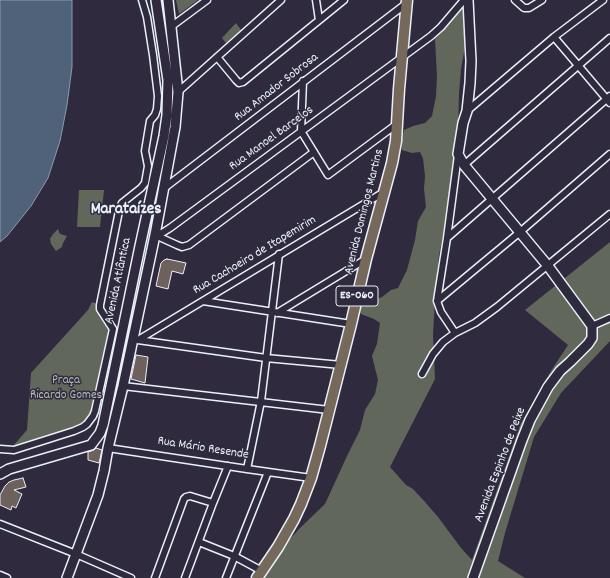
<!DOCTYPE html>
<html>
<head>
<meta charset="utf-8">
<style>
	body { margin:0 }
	canvas { display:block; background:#2f2a3d }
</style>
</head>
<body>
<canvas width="610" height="578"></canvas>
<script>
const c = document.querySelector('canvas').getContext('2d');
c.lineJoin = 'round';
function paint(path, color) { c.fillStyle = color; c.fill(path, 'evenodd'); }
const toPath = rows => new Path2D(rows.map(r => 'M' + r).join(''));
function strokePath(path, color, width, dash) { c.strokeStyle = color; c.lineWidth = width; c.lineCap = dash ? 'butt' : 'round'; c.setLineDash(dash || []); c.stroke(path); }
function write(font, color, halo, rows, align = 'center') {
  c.font = font + ' Dekko,sans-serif'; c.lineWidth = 3; c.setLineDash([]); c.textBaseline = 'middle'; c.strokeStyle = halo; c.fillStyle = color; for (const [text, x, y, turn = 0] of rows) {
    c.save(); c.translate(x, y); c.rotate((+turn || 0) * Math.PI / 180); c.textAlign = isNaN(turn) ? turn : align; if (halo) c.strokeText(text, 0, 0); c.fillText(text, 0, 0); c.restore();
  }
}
paint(toPath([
	[176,0,198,0,179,14],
	[464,7,466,41,461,69,459,93,458,134,447,216,439,255,435,299,433,335,435,379,390,467,406,485,413,489,425,502,438,517,461,548,472,560,521,423,549,374,568,345,525,310,610,242,610,341,561,393,534,437,505,533,498,561,525,578,263,578,281,549,300,528,325,504,347,456,360,430,365,410,375,394,378,380,372,356,377,344,380,323,374,319,361,314,358,308,362,300,372,301,382,297,391,290,398,288,407,270,415,240,418,221,426,207,424,189,425,176,423,158,420,152,412,153,402,150,402,139,404,130,413,126,425,123,432,116,436,96,437,77,435,39,458,10],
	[236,23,241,30,226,43,222,38],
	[79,190,104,190,100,227,77,227],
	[58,229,60,234,67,236,63,243,62,247,56,251,51,244,50,239,53,234],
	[92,302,100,305,115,328,96,416,93,422,88,427,79,432,15,452,13,446,27,430,31,373,88,310]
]), '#61685b');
const water = toPath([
	[0,0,72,0,72,67,67,105,60,141,48,178,31,206,7,236,0,242,0,0]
]);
paint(water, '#4f627a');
strokePath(water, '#8c9bac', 1);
const building = toPath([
	[167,259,186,263,183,274,172,271,168,289,156,286,161,263,164,260,167,259],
	[136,355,148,357,145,383,131,379,136,355],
	[96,448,102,450,99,463,88,460,88,452,94,450,96,448],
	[23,478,26,487,14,490,22,494,16,508,12,506,11,510,0,505,0,495,5,486,9,482,14,480,23,478]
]);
paint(building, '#6e605c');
strokePath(building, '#e8f1f8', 1);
const street = toPath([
	[316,0,319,20],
	[515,0,524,8,529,8,542,0],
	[172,26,207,0],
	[554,37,610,103],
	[217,57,236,80,239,83,243,82,344,0],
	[303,81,301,131,328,175,397,124],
	[178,92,281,0],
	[467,111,554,37,603,0],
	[464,165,610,38],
	[163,189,407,3],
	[155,235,162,233,170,228,431,36,441,27,464,0],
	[155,235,177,245,182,247,189,245,314,152],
	[447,238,610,96],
	[203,301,351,324],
	[437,301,520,232,610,154],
	[277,313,366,259],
	[592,326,610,318],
	[455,333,441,312,437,301,447,238,458,155],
	[138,340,384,192],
	[138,340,266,358,341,365],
	[422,374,433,354,443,342,455,333,475,323,497,307,610,214],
	[123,386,329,410],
	[108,448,247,469,311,478],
	[0,449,14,450,74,431,83,427,87,424,93,416,95,411,113,329,100,309,100,305,119,211,122,203,141,188,145,183,148,166,145,151,150,121,155,115,157,109,158,96,153,55,147,17,142,0],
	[247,469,261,401,279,254],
	[0,524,76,554,131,578],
	[199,542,234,556,262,571],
	[0,575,7,578],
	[155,578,184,499,186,497,190,496,213,503],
	[185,578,213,503,228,466],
	[226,578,268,472]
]);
const secondary = toPath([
	[468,0,471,61,470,83,467,111,463,123,458,154,464,165,548,266,592,326,592,338,588,344,570,362,560,371,548,387,530,420,522,440,473,578],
	[91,445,100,433,103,425,140,246,164,136,167,115,168,80,156,0],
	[0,474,9,469,91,445],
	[67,578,98,495,104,471,108,448,123,386,155,235,175,127,178,92,168,0]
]);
const primary = toPath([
	[257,578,278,547,294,519,301,504,311,478,320,446,351,324,366,259,392,163,396,141,399,89,407,0]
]);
strokePath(street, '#e8f1f8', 9);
strokePath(secondary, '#e8f1f8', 12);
strokePath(primary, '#e8f1f8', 13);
strokePath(street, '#2f2a3d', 6);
strokePath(secondary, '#2f2a3d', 9);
strokePath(primary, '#76695c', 10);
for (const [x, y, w] of [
	[357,296,42]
]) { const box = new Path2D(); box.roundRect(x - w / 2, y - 10, w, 20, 3); c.fillStyle = '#2f2a3d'; c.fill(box); strokePath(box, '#e8f1f8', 1); }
write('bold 12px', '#e8f1f8', null, [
	["ES-060",357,296]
]);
write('13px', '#e8f1f8', '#2f2a3d', [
	["Rua Amador Sobrosa",277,88,-38],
	["Rua Manoel Barcelos",272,139,-36],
	["Avenida Domingos Martins",365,212,-76],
	["Rua Cachoeiro de Itapemirim",255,256,-31],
	["Avenida Atlântica",119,281,-78],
	["Rua Mário Resende",203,449,9],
	["Avenida Espinho de Peixe",501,465,-69]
]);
write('13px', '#b2bab9', '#2f2a3d', [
	["Praça",66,381],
	["Ricardo Gomes",66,396]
]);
write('bold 17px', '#e8f1f8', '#2f2a3d', [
	["Marataízes",126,211]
]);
</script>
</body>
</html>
